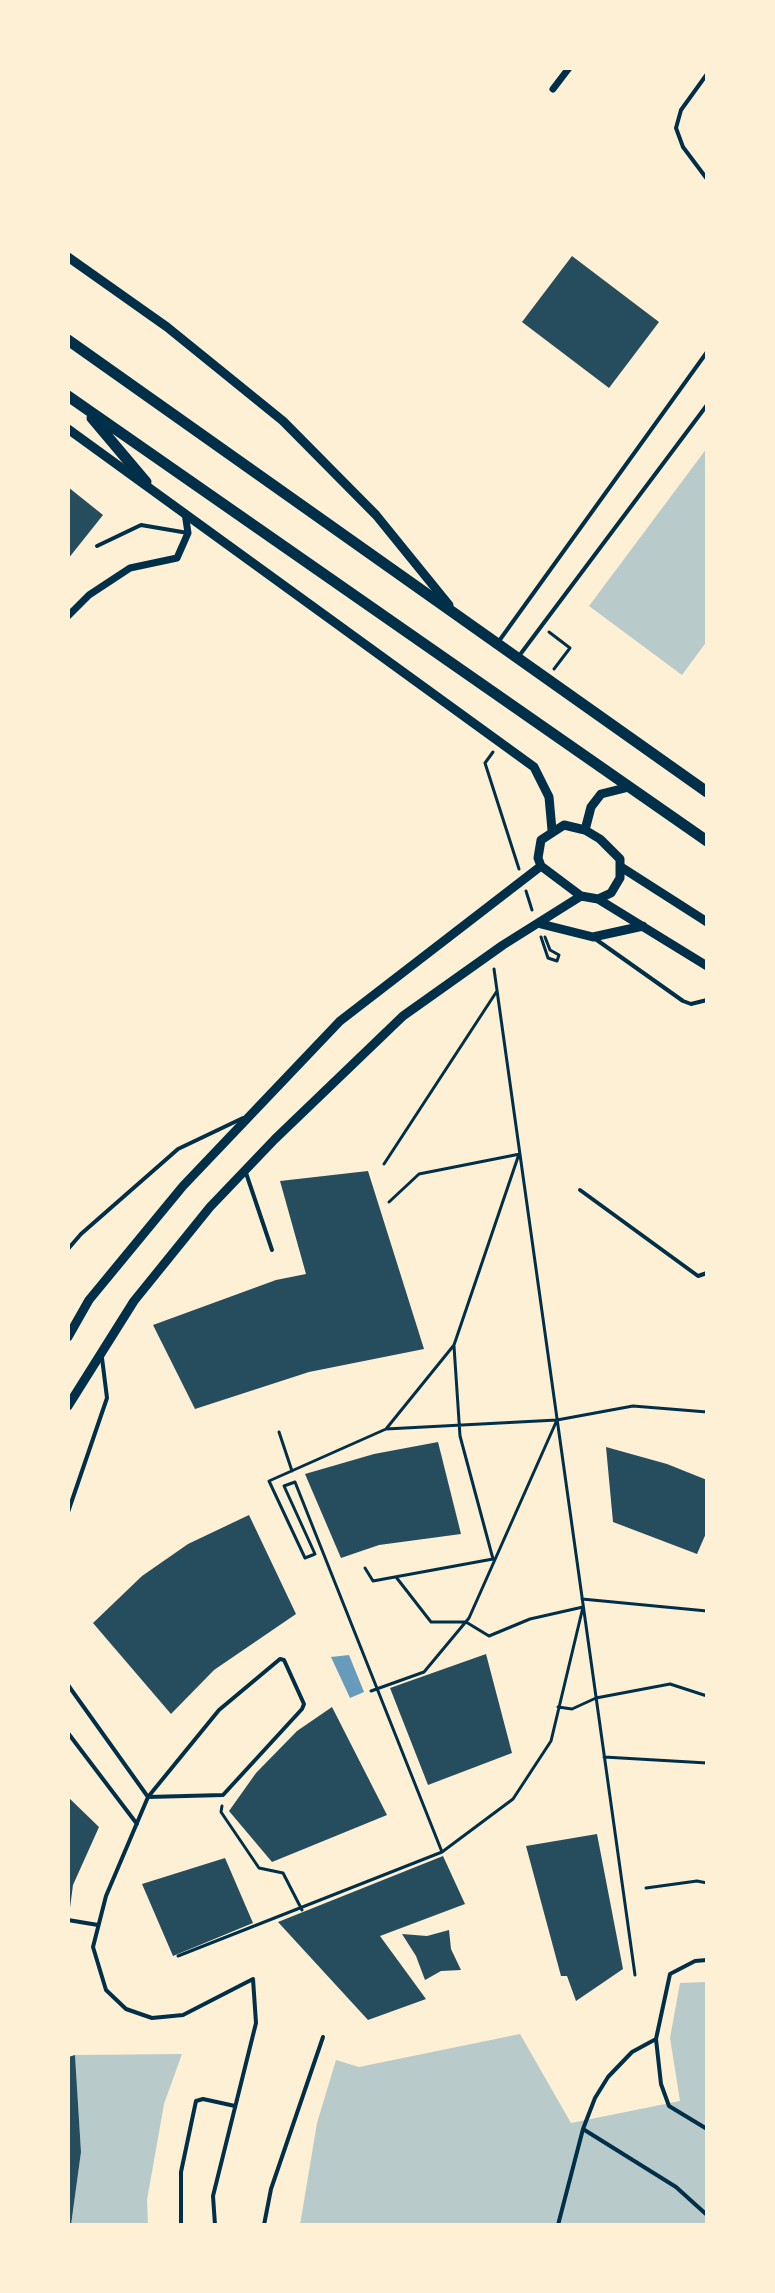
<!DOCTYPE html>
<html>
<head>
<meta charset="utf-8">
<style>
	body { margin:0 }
	#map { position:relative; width:775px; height:2293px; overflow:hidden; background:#fdf0d5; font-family:Manrope,sans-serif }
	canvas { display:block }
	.frame { position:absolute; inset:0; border:70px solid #fdf0d5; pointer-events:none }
</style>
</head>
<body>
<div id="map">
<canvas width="775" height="2293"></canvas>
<div class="frame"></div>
</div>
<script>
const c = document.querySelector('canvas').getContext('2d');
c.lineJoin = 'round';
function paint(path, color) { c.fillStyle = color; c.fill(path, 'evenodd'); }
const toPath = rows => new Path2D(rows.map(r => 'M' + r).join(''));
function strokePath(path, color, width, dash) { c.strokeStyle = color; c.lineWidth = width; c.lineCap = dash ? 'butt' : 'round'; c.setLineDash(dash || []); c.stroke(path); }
paint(toPath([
	[707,448,707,641,682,675,589,606],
	[707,1982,707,2225,300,2225,317,2123,336,2060,359,2067,520,2034,571,2123,680,2101,670,2038,680,1983],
	[182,2054,164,2104,147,2200,148,2225,71,2225,81,2152,75,2055]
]), '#b9caca');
paint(toPath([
	[349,1655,364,1692,350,1698,331,1657]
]), '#669bbc');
paint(toPath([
	[572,256,659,322,609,388,522,322],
	[68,487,103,515,68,559],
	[368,1171,424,1349,309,1372,195,1409,153,1325,276,1280,306,1274,280,1181],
	[438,1442,461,1534,379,1545,341,1558,305,1474,374,1454],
	[606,1447,667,1464,707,1480,707,1531,697,1554,613,1522],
	[249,1515,296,1614,214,1670,171,1714,93,1623,142,1576,188,1544],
	[486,1654,512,1753,428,1785,390,1688],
	[332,1707,387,1815,272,1862,229,1811,256,1773,297,1731],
	[68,1797,99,1827,73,1885,70,1908],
	[597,1834,623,1969,576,2001,567,1976,561,1976,526,1846],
	[443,1856,465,1904,380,1936,426,1999,368,2020,278,1922],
	[225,1858,253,1923,173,1956,142,1884],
	[449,1930,451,1949,461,1970,441,1971,425,1980,416,1956,402,1934,427,1936],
	[75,2055,81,2152,71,2225,68,2225,68,2057]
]), '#264d5e');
strokePath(toPath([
	[549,632,570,648,554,669],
	[493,752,485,763,519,869],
	[526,891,532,910],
	[541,937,548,958,557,961,559,955,550,950,545,937],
	[494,969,635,1975],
	[384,1164,497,991],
	[389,1202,419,1174,520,1154],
	[386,1429,557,1420,633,1406,707,1412],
	[279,1432,292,1471],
	[365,1568,373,1581,493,1559,460,1436,454,1346],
	[582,1599,707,1611],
	[371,1691,424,1672,469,1618,557,1420],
	[558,1707,572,1709,596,1698,670,1684,707,1696],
	[604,1757,707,1763],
	[222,1806,221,1812,259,1868,283,1873,302,1910],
	[442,1852,295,1482,284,1486,315,1554,305,1558,269,1481,386,1429,454,1345,518,1157],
	[646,1888,697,1881,707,1883],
	[178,1956,442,1852,513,1799,551,1741,583,1607,530,1619,489,1636,466,1622,431,1622,396,1577]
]), '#003049', 3);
strokePath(toPath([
	[707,74,681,110,676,128,683,147,707,179],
	[97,546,141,525,188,533],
	[499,641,707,352],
	[519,656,707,405],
	[594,938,683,1001,691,1004,707,1000],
	[246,1173,272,1250],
	[580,1190,698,1276,707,1273],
	[68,1249,81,1234,178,1149,243,1118],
	[68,1512,107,1398,102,1358],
	[68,1685,148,1797],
	[68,1733,137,1824],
	[148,1797,223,1795,302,1709,304,1704,284,1660,280,1659,219,1710,148,1797,106,1896,93,1947,106,1990,126,2009,152,2018,183,2015,253,1979,256,2023,213,2196,215,2225],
	[68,1920,98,1925],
	[707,1960,695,1961,670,1974,656,2039,661,2084,669,2106,707,2129],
	[583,2129,676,2187,707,2215],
	[181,2225,181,2172,196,2101,203,2099,235,2106],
	[264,2225,271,2189,323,2037],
	[558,2225,583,2129,595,2098,608,2077,632,2052,656,2039]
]), '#003049', 4);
strokePath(toPath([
	[553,89,569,68],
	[68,616,89,595,130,568,177,558,188,533,185,513]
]), '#003049', 7);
strokePath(toPath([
	[68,257,167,327,283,421,376,515,449,605],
	[68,429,534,767,549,797,552,830],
	[564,825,585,830,600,839,620,859,620,878,611,893,598,899,581,896,541,866,538,858,541,840,564,825],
	[585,830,591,807,601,794,629,787],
	[621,867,707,922],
	[598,899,707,966],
	[541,924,593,937,643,926],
	[68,1337,89,1300,183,1186,340,1021,541,866],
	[68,1406,134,1301,210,1207,275,1139,403,1016,503,945,581,896]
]), '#003049', 9);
strokePath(toPath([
	[68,340,707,792],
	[68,396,707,841],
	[92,418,146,482]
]), '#003049', 11);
</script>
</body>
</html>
